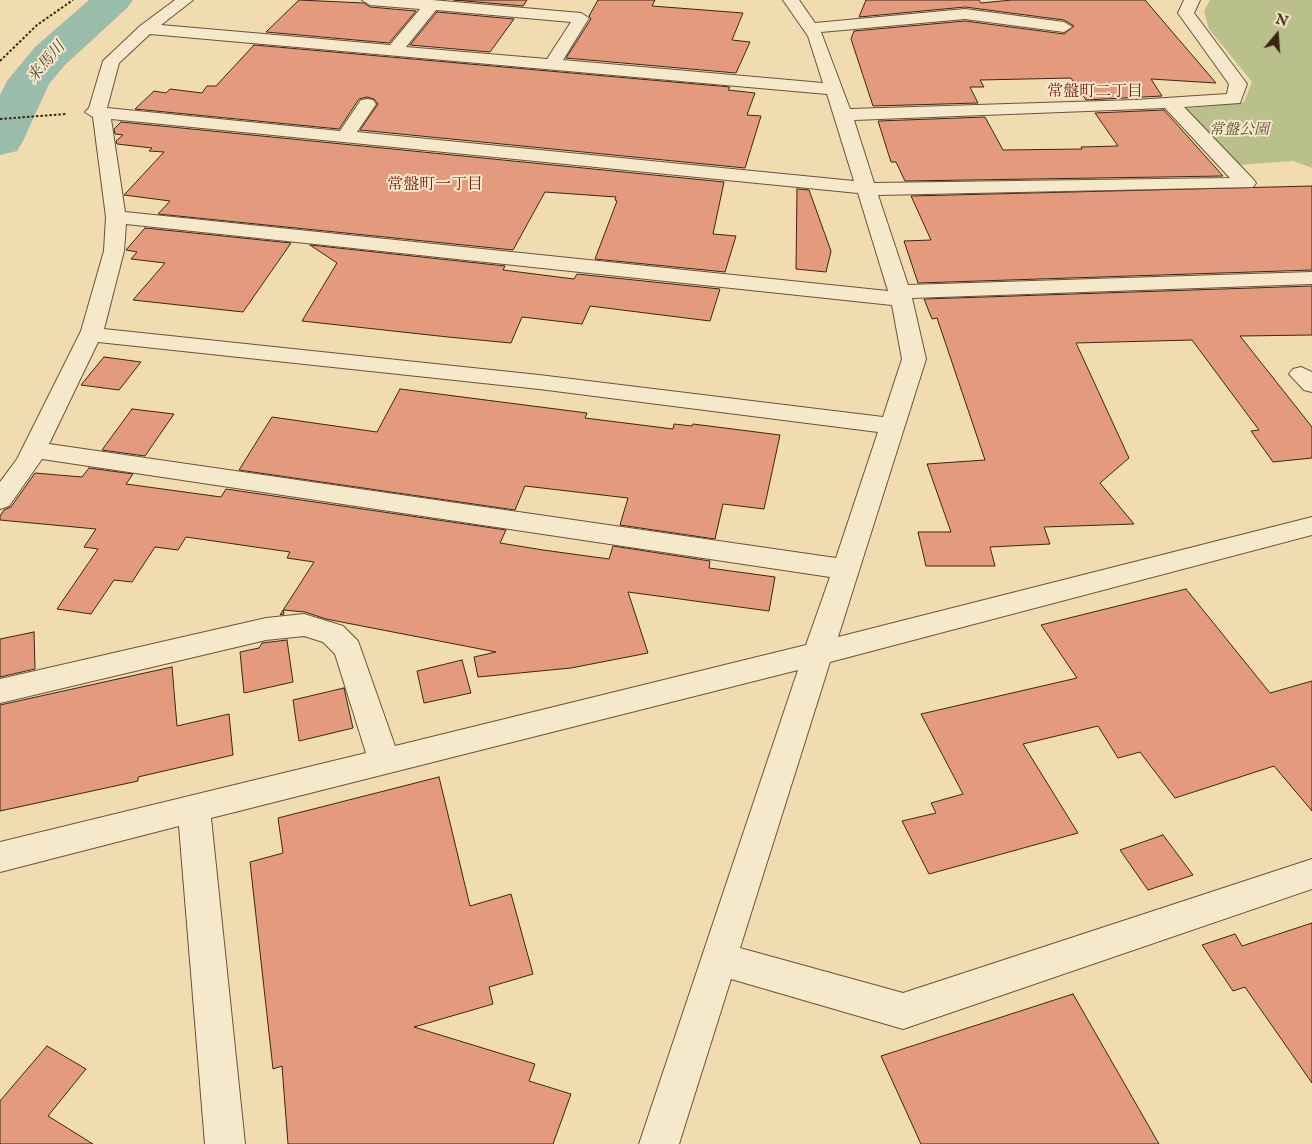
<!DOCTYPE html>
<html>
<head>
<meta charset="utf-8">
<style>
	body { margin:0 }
	#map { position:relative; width:1312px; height:1144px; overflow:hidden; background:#f0dcaf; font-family:"IM FELL English",serif }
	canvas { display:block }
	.north { position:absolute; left:1252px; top:10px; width:50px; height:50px; -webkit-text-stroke:4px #f5e8cb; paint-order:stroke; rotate:18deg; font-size:14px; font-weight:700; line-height:20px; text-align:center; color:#3c2516 }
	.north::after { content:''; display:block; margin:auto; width:18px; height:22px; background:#3c2516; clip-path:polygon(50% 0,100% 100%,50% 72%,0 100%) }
</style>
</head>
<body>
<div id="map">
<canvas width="1312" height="1144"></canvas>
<div class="north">N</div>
</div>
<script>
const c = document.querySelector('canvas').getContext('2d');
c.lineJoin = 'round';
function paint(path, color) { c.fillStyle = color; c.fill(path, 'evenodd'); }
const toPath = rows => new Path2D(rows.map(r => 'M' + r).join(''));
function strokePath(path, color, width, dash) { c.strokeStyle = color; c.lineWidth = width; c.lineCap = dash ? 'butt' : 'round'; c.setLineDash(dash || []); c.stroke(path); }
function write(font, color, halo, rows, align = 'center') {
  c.font = font + ' "IM FELL English","Noto Serif JP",serif'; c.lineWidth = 4; c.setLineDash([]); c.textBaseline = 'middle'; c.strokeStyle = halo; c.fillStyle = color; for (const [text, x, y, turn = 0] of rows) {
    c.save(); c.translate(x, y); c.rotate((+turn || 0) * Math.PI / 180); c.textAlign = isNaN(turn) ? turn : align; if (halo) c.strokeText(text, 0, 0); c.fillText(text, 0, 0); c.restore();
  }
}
paint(toPath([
	[1210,0,1312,0,1312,168,1293,161,1238,165,1183,109,1244,102,1252,82,1209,29,1204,11]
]), '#bac08b');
paint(toPath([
	[89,0,133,0,127,8,65,65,49,84,23,141,17,151,0,155,0,95,7,81,35,47,89,0]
]), '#9abcaa');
const building = toPath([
	[299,0,364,3,370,7,416,11,389,43,266,32,299,0],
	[454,0,527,0,523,6,454,0],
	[598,0,655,0,652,6,743,13,732,40,750,42,736,73,566,58,591,19,589,16,598,0],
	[866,0,979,0,981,3,1012,0,1145,0,1216,83,1151,79,1162,96,1086,100,1071,78,980,80,984,87,970,87,978,103,873,106,851,39,854,31,965,21,1064,34,1074,26,1064,20,965,7,859,17,866,0],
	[437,12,514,19,490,52,410,45,437,12],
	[254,45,730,87,728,90,755,93,747,115,761,116,745,168,360,130,378,104,374,99,367,97,359,99,339,129,135,109,154,91,166,93,170,89,202,93,207,86,216,86,254,45],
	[1164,110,1223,176,905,181,896,162,891,162,878,121,985,117,1003,150,1082,149,1081,147,1118,146,1095,113,1164,110],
	[121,122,724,182,713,234,736,236,725,272,595,259,617,201,615,200,616,197,545,192,513,250,158,214,170,201,124,195,164,152,149,151,152,148,117,144,116,141,123,135,115,134,114,129,121,122],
	[1312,186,1312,270,918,283,904,241,931,240,911,196,1312,186],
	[797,189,809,190,831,251,826,272,796,269,797,189],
	[145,228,291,243,243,312,133,300,165,263,131,259,137,252,126,250,145,228],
	[310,245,505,266,503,270,574,279,577,274,720,289,710,321,590,306,582,324,522,317,511,343,448,337,302,321,337,263,310,245],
	[1312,286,1312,335,1240,336,1312,427,1312,458,1273,462,1251,431,1259,430,1192,340,1076,343,1129,458,1100,483,1134,524,1044,527,1050,544,990,547,995,566,926,566,918,532,951,532,927,464,985,460,937,318,932,319,924,299,1312,286],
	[104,357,141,362,119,390,81,385,104,357],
	[400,389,587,413,585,418,673,429,674,424,692,426,693,424,780,435,764,509,723,504,715,539,620,525,628,498,525,486,515,510,239,470,272,417,377,432,400,389],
	[132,409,174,414,145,456,102,450,132,409],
	[89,468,133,474,126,484,221,497,226,489,506,530,500,543,543,550,609,559,613,546,710,561,709,568,775,577,769,611,628,592,648,653,571,668,478,677,474,657,496,652,326,619,305,612,283,610,284,614,280,615,314,562,287,558,290,552,186,537,178,550,155,547,132,582,114,580,91,614,57,609,98,549,84,547,96,529,0,520,0,516,4,510,11,507,35,473,82,477,89,468],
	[1186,589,1270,693,1312,681,1312,811,1274,766,1175,798,1140,752,1118,758,1098,726,1023,744,1078,833,929,874,902,821,936,813,931,803,963,794,921,714,1077,678,1041,625,1186,589],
	[34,632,35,669,0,677,0,639,34,632],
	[287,640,293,682,244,693,240,652,259,648,262,643,287,640],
	[462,660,471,693,424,703,417,671,462,660],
	[172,667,177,726,229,714,233,755,138,777,138,781,0,811,0,705,172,667],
	[344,688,353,728,299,741,293,700,344,688],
	[439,777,470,906,511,894,533,974,489,987,493,1004,414,1027,535,1064,529,1081,571,1094,553,1144,288,1144,282,1066,273,1069,250,862,283,853,278,818,439,777],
	[1163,835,1193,875,1148,890,1120,850,1163,835],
	[1312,923,1312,1083,1245,987,1233,991,1202,945,1235,934,1242,946,1312,923],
	[1073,994,1159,1144,921,1144,881,1056,1073,994],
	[47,1046,86,1069,48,1116,93,1144,0,1144,0,1101,47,1046]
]);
paint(building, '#e49b7d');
strokePath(building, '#3c2516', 1);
const minor = toPath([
	[175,0,193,0,161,25,390,45,420,9,370,5,362,0,432,0,581,13,589,18,563,60,823,83,808,36,783,0,799,0,815,23,965,9,1064,22,1072,27,1064,32,965,19,821,32,850,109,1135,100,1227,94,1229,84,1178,13,1184,0,1200,0,1194,13,1247,84,1240,103,1184,107,1253,179,1256,183,1253,187,878,195,908,285,1312,272,1312,284,912,298,926,359,838,637,1312,517,1312,535,830,662,740,948,903,993,1312,859,1312,889,903,1029,731,979,679,1144,639,1144,798,670,211,818,245,1144,205,1144,179,826,0,872,0,842,366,753,335,654,323,642,304,636,266,640,0,703,0,679,266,618,304,614,343,626,358,641,395,746,806,645,830,577,42,459,9,506,0,509,0,482,17,459,81,331,104,251,106,217,93,117,85,112,89,108,103,61,140,26,175,0],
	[436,10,571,22,547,59,406,47,436,10],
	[150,34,827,94,854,181,357,132,376,104,373,100,367,99,361,100,340,131,107,108,119,63,150,34],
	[1165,108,1230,178,874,183,854,120,1165,108],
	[111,119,858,193,888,291,125,212,111,119],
	[126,224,892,305,902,359,883,417,539,375,104,329,124,251,126,224],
	[98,342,539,389,878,432,836,558,49,444,98,342],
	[1301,367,1312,372,1312,392,1304,390,1289,374,1293,369,1301,367]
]);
strokePath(minor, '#69533c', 2);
strokePath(toPath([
	[0,61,37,25,73,0],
	[0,119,66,114]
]), '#3c2516', 2, [2.5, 2]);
paint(minor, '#f5e8cb');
write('italic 15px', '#5c4c33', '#f5e8cb', [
	["常盤公園",1239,131]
]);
write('italic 16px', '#544b3b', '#f5e8cb', [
	["来馬川",47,63,-49]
]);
write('16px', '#7a1f14', '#f5e8cb', [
	["常盤町二丁目",1095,93],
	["常盤町一丁目",435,186]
]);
</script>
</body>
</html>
